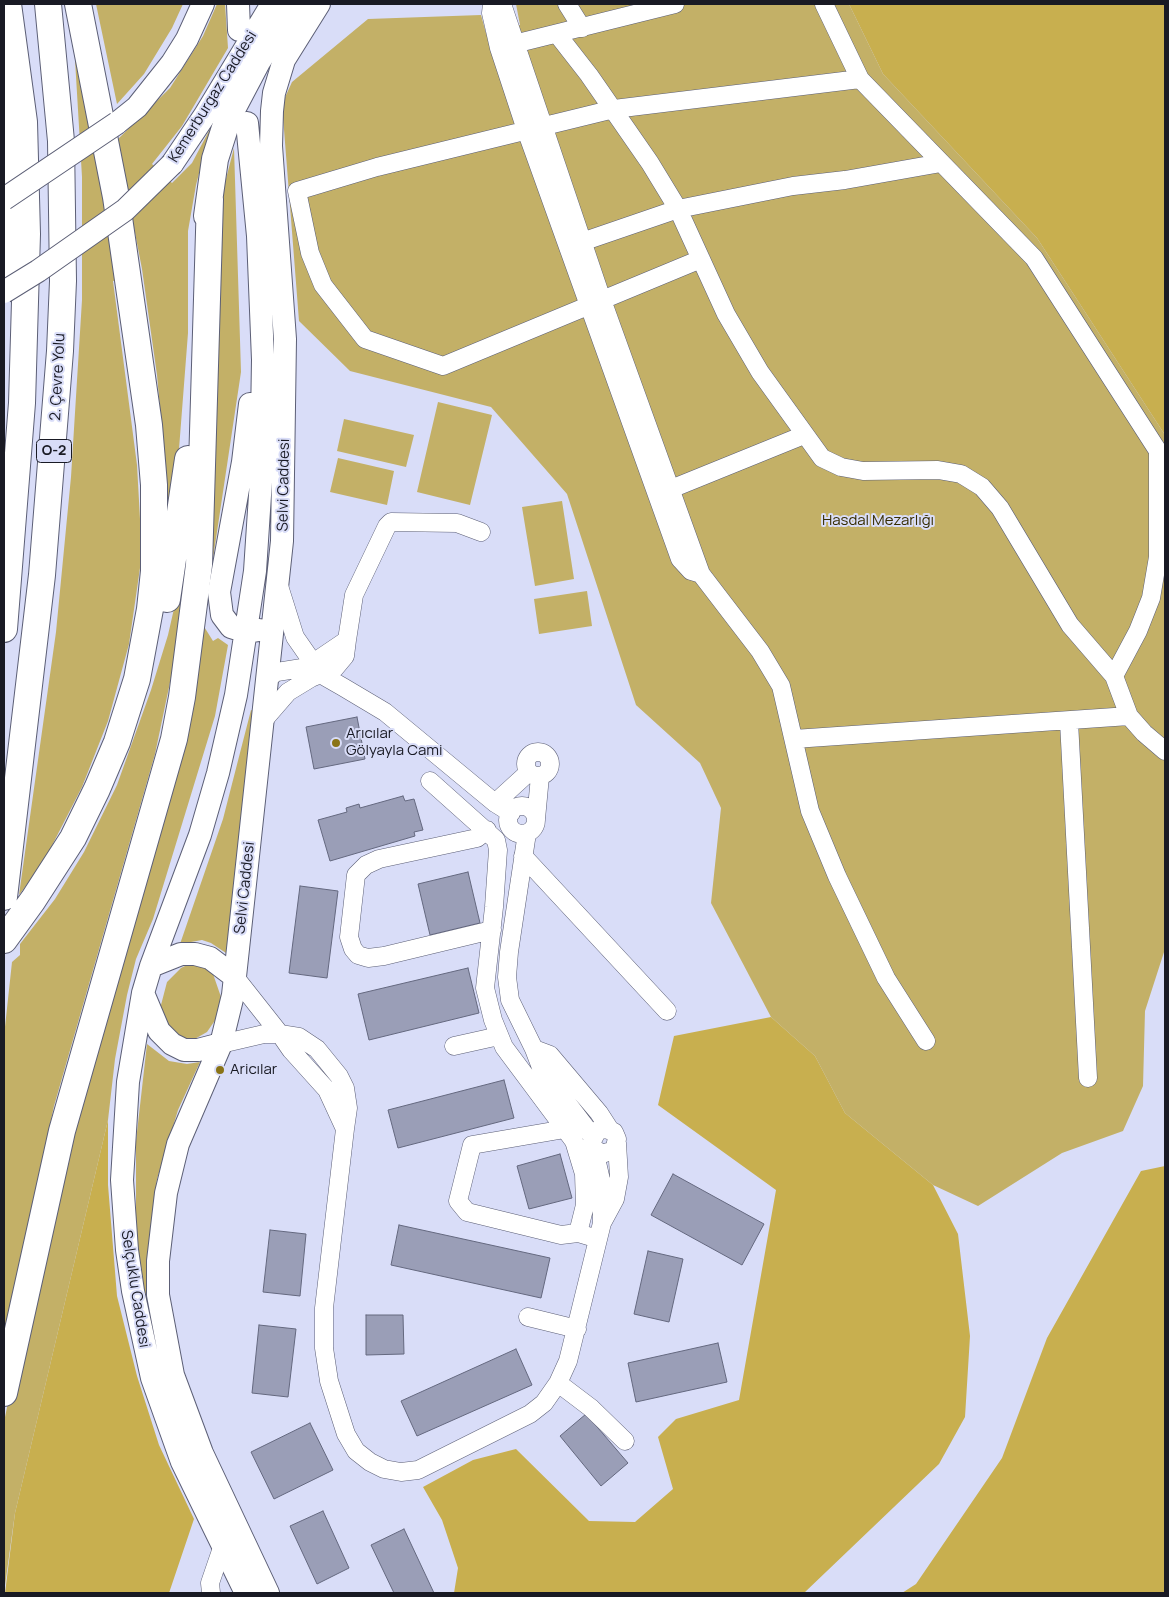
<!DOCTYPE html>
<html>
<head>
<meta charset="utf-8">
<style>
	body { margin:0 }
	#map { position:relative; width:1169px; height:1597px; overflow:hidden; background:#d9ddf8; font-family:Manrope,sans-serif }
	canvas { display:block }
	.frame { position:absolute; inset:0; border:5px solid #191a24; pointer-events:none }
</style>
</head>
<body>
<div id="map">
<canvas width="1169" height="1597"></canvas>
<div class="frame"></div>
</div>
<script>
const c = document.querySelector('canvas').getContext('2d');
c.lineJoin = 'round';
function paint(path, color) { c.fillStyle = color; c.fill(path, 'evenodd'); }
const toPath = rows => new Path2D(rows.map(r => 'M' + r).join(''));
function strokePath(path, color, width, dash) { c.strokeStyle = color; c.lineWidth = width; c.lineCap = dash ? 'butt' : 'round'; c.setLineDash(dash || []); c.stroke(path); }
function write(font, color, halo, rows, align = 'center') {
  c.font = font + ' Manrope,sans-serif'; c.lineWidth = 4; c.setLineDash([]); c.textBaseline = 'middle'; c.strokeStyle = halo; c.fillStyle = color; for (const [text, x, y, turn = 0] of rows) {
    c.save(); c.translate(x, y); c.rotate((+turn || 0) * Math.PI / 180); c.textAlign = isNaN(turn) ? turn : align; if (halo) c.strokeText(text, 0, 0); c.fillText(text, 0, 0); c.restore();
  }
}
paint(toPath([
	[96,4,183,4,172,28,144,74,117,104],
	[217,4,225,4,228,48,182,126,152,164,172,183,192,163,211,127,196,185,188,231,188,333,179,449,172,508,169,508,157,375,142,269,117,140,170,88,203,36],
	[516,4,849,4,883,74,1037,238,1165,435,1165,949,1145,1011,1143,1086,1123,1131,1062,1153,978,1206,933,1185,845,1113,815,1056,771,1017,711,903,721,808,700,763,636,705,567,494,491,407,350,371,299,321,282,104,292,82,368,19,481,15,486,33,520,25],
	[73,26,119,280,113,281,137,465,140,519,140,568,129,644,108,721,82,787,43,863,19,895,56,632,71,477,82,300,82,177],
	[234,148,241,372,203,625,213,641,218,638,228,645,215,716,153,919,136,959,127,995,115,1059,108,1120,15,1513,4,1593,4,1422,27,1309,182,738,221,198],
	[438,402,492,415,470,505,417,492],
	[344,419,414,435,406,467,337,451],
	[338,458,394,471,387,505,330,492],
	[562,501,574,579,535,586,522,507],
	[189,543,173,668,155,754,54,1106,4,1338,4,1036,12,962,20,955,20,944,55,899,84,852,117,785,151,690,168,635],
	[587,591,592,626,539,634,534,599],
	[251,710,254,711,226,953,211,943,202,940,180,944,223,819],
	[189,964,197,964,212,971,221,997,218,1016,207,1032,193,1040,186,1040,172,1034,161,1013,161,1005,167,982,181,968],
	[147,1044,169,1061,187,1064,200,1062,178,1110,157,1179,151,1225,148,1272,155,1341,140,1271,136,1223,136,1141]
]), '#c3b067');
paint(toPath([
	[849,4,1165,4,1165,435,1037,238,883,74],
	[771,1017,815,1056,845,1113,933,1185,958,1234,970,1336,965,1417,939,1464,804,1593,454,1593,458,1568,442,1520,423,1487,473,1460,516,1449,589,1521,635,1522,673,1489,658,1437,676,1419,739,1400,776,1190,658,1105,674,1036],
	[108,1120,108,1185,117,1296,137,1376,159,1445,194,1519,169,1593,5,1593,15,1513],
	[1165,1166,1165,1593,902,1593,916,1584,1002,1458,1047,1338,1141,1171]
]), '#c8af4f');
const building = toPath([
	[357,717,365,759,314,769,306,727,357,717],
	[403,796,405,801,414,799,423,830,414,832,415,836,330,861,318,820,347,812,346,808,359,804,360,808,403,796],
	[468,872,480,923,430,935,418,884,468,872],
	[300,886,338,891,327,978,289,973,300,886],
	[468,968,479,1013,369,1040,358,994,468,968],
	[504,1080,514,1118,398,1148,388,1110,504,1080],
	[560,1154,572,1198,529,1209,517,1166,560,1154],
	[673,1174,764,1224,742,1265,651,1215,673,1174],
	[399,1225,550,1258,541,1298,391,1265,399,1225],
	[270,1230,306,1234,300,1296,263,1292,270,1230],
	[648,1251,683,1259,669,1322,634,1314,648,1251],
	[366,1315,403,1315,404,1354,366,1355,366,1315],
	[259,1325,296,1329,288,1397,252,1393,259,1325],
	[718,1343,727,1382,636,1402,628,1363,718,1343],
	[516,1349,532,1385,417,1436,401,1401,516,1349],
	[586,1414,628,1463,601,1486,560,1436,586,1414],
	[310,1423,333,1470,274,1499,251,1452,310,1423],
	[323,1511,349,1568,317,1584,290,1526,323,1511],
	[404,1529,434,1593,394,1593,371,1545,404,1529]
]);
paint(building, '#9a9eb7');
strokePath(building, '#64687f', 1);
const minor = toPath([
	[492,4,491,13,499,48,526,130,680,559,691,571,701,574],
	[502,4,602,300,701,574,760,651,781,686,810,811,837,876,886,978,926,1041],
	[567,4,582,28],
	[824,4,860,79,1034,258,1158,451,1158,557,1151,598,1138,631,1114,676],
	[557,34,589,75,650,163,678,209,726,314,760,372,822,458,841,467,863,471,938,470,961,474,982,487,1000,508,1070,625,1114,676,1129,716,1144,733,1165,751],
	[506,46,675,4],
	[573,245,678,209,793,186,845,180,941,163],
	[701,259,443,366,365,339,323,285,310,253,297,191,377,167,614,109,860,79],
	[661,493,804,435],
	[279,586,295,637,320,673],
	[347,640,354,595,387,526,391,522,457,523,481,532],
	[267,678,277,672,302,668,322,675,343,687,385,712,495,803,511,813],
	[262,722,288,692,311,678,335,668,345,656,347,640,313,663],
	[1069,722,1088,1078],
	[794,739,1129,716],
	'526 764a12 12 0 1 1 24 0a12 12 0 1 1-24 0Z',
	[430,781,496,840,498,850,494,907,485,988,493,1020,504,1047,574,1141,584,1174,585,1205,578,1233,598,1239],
	[495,803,529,772],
	'508 820a14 14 0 1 1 28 0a14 14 0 1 1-28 0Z',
	[536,819,540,776],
	[487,830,477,838,379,859,366,865,356,875,349,937,353,949,358,955,368,958,384,956,492,930],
	[527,833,509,952,507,977,510,1000,534,1049],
	[523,856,667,1011],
	[221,1044,264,1034,280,1034,299,1037,317,1049,339,1076,345,1088,348,1108,345,1129,327,1090,291,1050,280,1034,235,977],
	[454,1046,499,1036],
	[345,1129,324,1308,324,1348,329,1381,346,1434,356,1451,370,1462,384,1469,401,1472,418,1470,530,1414,544,1403,558,1383,568,1361,602,1223],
	[565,1129,472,1145,458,1201,467,1212,561,1235,578,1233],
	[593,1137,542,1070,534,1049,550,1055,599,1113,610,1130],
	[595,1149,602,1154,614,1150,617,1139,614,1132,606,1129,598,1130,592,1141,601,1180,602,1223,615,1199,619,1177,617,1143],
	[528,1317,577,1329],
	[558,1383,591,1408,625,1441],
	[211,1593,210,1583,223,1545]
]);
const major = toPath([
	[238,4,239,30],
	[117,123,137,107,172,63,187,39,203,4],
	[172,164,205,115,272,4],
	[250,404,243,462,219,592,222,615,231,627,247,632,259,630],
	[151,966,181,954,195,954,210,958,235,977],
	[143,993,159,1031,172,1044,184,1050,198,1050,221,1044],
	[246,1593,182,1462,152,1378,133,1291,127,1250,122,1180,128,1082,143,993,151,966,200,835,218,773,236,695,255,571,261,480,263,360,258,236,247,123],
	[268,1593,202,1453,173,1375,158,1295,158,1261,166,1193,178,1144,221,1044,233,995,282,541,285,339,271,146,272,111,274,93,284,60,319,4]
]);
const highway = toPath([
	[207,216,215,159,229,115,258,60,295,4],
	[4,287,7,225,6,84],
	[167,599,188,459],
	[4,629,22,403,27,234,24,122,8,4],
	[4,897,42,575,60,351,63,281,61,141,48,4],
	[4,940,33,900,73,838,97,789,117,742,137,679,150,609,154,571,154,485,149,425,116,197,78,4],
	[4,1393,62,1131,174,739,182,697,199,565,210,199]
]);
strokePath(minor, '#5c5f76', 19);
strokePath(major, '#5c5f76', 24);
strokePath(highway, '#5c5f76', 28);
strokePath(minor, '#fff', 18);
strokePath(major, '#fff', 22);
strokePath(highway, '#fff', 26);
const majorBridge = toPath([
	[4,199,117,123],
	[4,292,38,271,125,210,172,164]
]);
strokePath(majorBridge, '#5c5f76', 24, []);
strokePath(majorBridge, '#fff', 22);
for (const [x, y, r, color] of [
	[336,743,5,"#8a7417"],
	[220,1070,5,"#8a7417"]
]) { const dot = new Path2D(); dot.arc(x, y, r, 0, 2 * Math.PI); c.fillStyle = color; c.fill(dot); strokePath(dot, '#d9ddf8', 2); }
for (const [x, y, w] of [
	[54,451,35]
]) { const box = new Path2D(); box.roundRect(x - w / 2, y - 11.5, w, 23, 4); c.fillStyle = '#d9ddf8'; c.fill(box); strokePath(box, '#191a24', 1); }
write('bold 14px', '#191a24', null, [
	["O-2",54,451]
]);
write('15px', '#191a24', '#d9ddf8', [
	["Kemerburgaz Caddesi",213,97,-58],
	["2. Çevre Yolu",58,377,-87],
	["Selvi Caddesi",284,485,-89],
	["Selvi Caddesi",245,888,-84],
	["Selçuklu Caddesi",135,1289,81]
]);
write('15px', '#372d02', '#d9ddf8', [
	["Hasdal Mezarlığı",878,521]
]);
write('15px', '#191a24', '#d9ddf8', [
	["Arıcılar",346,734],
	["Gölyayla Cami",346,751],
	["Aricılar",230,1070]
], 'left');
</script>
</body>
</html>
